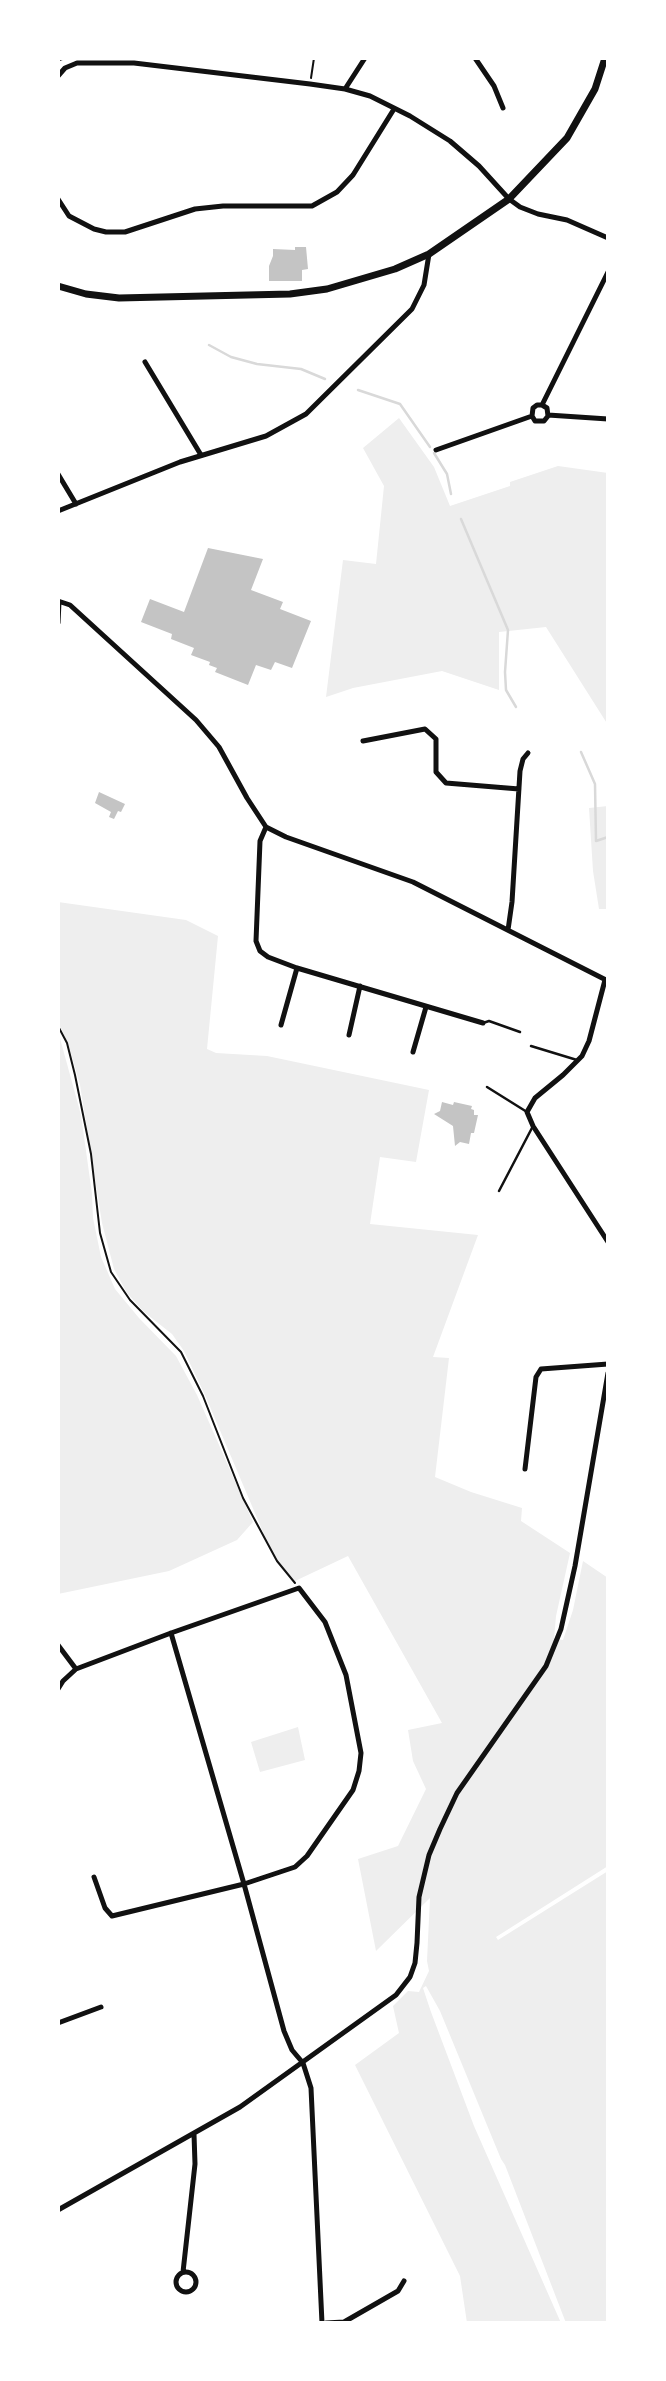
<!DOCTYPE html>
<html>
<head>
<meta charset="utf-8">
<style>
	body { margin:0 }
	#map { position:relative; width:666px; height:2381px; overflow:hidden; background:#fff; font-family:Inter,sans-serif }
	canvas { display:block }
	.frame { position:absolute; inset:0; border:60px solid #fff; pointer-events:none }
</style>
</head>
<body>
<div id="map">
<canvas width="666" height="2381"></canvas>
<div class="frame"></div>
</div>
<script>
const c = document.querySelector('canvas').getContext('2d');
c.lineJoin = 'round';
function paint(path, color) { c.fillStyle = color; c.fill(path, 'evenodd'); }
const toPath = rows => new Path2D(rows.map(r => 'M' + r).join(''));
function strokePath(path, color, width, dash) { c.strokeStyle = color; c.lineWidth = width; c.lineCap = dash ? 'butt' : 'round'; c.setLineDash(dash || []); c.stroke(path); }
paint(toPath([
	[399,418,434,467,450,506,510,486,510,482,558,466,608,473,608,725,546,627,499,632,499,690,442,671,353,688,326,697,343,560,376,564,384,486,363,448],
	[608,806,608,909,599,909,593,871,589,808],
	[58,902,186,920,218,936,207,1049,216,1053,267,1056,429,1090,416,1162,380,1157,370,1224,478,1235,433,1357,449,1358,435,1477,471,1492,522,1508,521,1521,570,1553,556,1616,554,1639,563,1640,573,1610,583,1561,608,1578,608,1866,496,1937,498,1940,608,1871,608,2323,566,2323,505,2165,501,2159,440,2011,426,1986,423,1988,431,2012,474,2126,561,2323,467,2323,460,2276,355,2065,399,2033,393,2006,408,1991,419,1992,429,1971,427,1961,430,1898,376,1951,358,1859,398,1846,426,1789,413,1761,408,1730,442,1723,348,1556,295,1581,274,1558,205,1395,184,1351,172,1334,144,1312,127,1293,114,1269,102,1223,80,1085,68,1043,58,1022],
	[58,1031,81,1115,92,1194,93,1218,101,1257,115,1289,139,1318,176,1356,197,1395,253,1522,237,1540,169,1571,58,1594],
	[298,1727,305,1760,260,1772,251,1742]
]), '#eee');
strokePath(toPath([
	[209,345,231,357,257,364,301,369,325,379],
	[358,390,400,404,430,447],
	[434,453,447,474,451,494],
	[461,519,508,630,505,672,506,690,516,707],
	[581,752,595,784,596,841,608,837]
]), '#d9d9d9', 2.5);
paint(toPath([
	[295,247,306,247,308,269,302,270,302,281,269,281,269,266,273,256,273,249,295,250],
	[208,548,263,559,251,590,283,602,280,609,311,621,292,668,275,662,271,670,256,665,248,685,215,672,217,668,209,665,210,662,191,655,194,648,171,639,172,634,141,622,150,599,184,612],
	[99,792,125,804,121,812,118,811,114,819,109,817,111,812,95,803],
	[442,1102,453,1105,454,1102,472,1106,471,1109,474,1110,474,1115,478,1115,474,1133,471,1133,469,1144,460,1142,455,1146,453,1126,434,1114,440,1111]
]), '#c4c4c4');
strokePath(toPath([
	[311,78,314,58],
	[58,1026,67,1043,75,1075,91,1154,100,1233,111,1272,130,1300,181,1352,203,1396,243,1498,277,1561,295,1583]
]), '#111', 2);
strokePath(toPath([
	[58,588,59,602],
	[483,1023,489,1021,520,1032],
	[531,1046,577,1060],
	[487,1087,527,1112],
	[499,1191,533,1126]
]), '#111', 2.5);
strokePath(toPath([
	[475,58,494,86,503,108],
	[58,59,61,58],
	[58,76,65,68,77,63,134,63,310,84,345,89,370,96,410,116,450,141,479,166,509,199,520,207,538,214,567,220,608,238],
	[345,89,365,58],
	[58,199,69,216,94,229,106,232,125,232,195,209,223,206,312,206,337,192,353,175,394,109],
	[145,362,201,455],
	[542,405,547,408,548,416,544,421,535,421,532,416,533,408,537,405,542,405,608,272],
	[548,415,608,419],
	[436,450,532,416],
	[58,474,76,504],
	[58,511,180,462,266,436,306,414,412,309,424,285,429,254],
	[58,601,70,605,196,720,219,747,247,798,266,827,286,837,413,882,608,981],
	[58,623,59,602],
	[363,741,425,729,436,739,436,772,446,783,519,789],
	[266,827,260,841,256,941,260,951,268,957,297,968,483,1023],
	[508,930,512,902,520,771,523,759,528,753],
	[605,980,589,1041,582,1056,563,1075,535,1098,527,1112,533,1126,608,1242],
	[281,1025,297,968],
	[349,1035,360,986],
	[413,1052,426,1007],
	[525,1469,536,1377,541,1369,608,1364],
	[171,1633,244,1884,284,2031,292,2050,303,2063,311,2088,322,2323],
	[58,1645,76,1669],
	[58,1689,63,1681,76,1669,171,1633,299,1588,325,1622,346,1675,361,1753,359,1771,353,1790,307,1856,295,1867,244,1884,112,1916,105,1908,94,1877],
	[58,2023,101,2007],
	[58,2210,240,2107,396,1995,410,1977,415,1963,417,1943,419,1897,429,1855,440,1829,457,1793,546,1666,561,1629,575,1566,608,1373],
	'176 2282a10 10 0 1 1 20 0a10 10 0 1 1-20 0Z',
	[183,2272,195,2164,194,2134],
	[326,2323,344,2322,398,2291,404,2281]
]), '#111', 5);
strokePath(toPath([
	[58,286,86,294,119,298,290,294,327,289,395,269,429,254,509,199,567,138,595,89,605,58]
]), '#111', 7);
</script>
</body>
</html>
